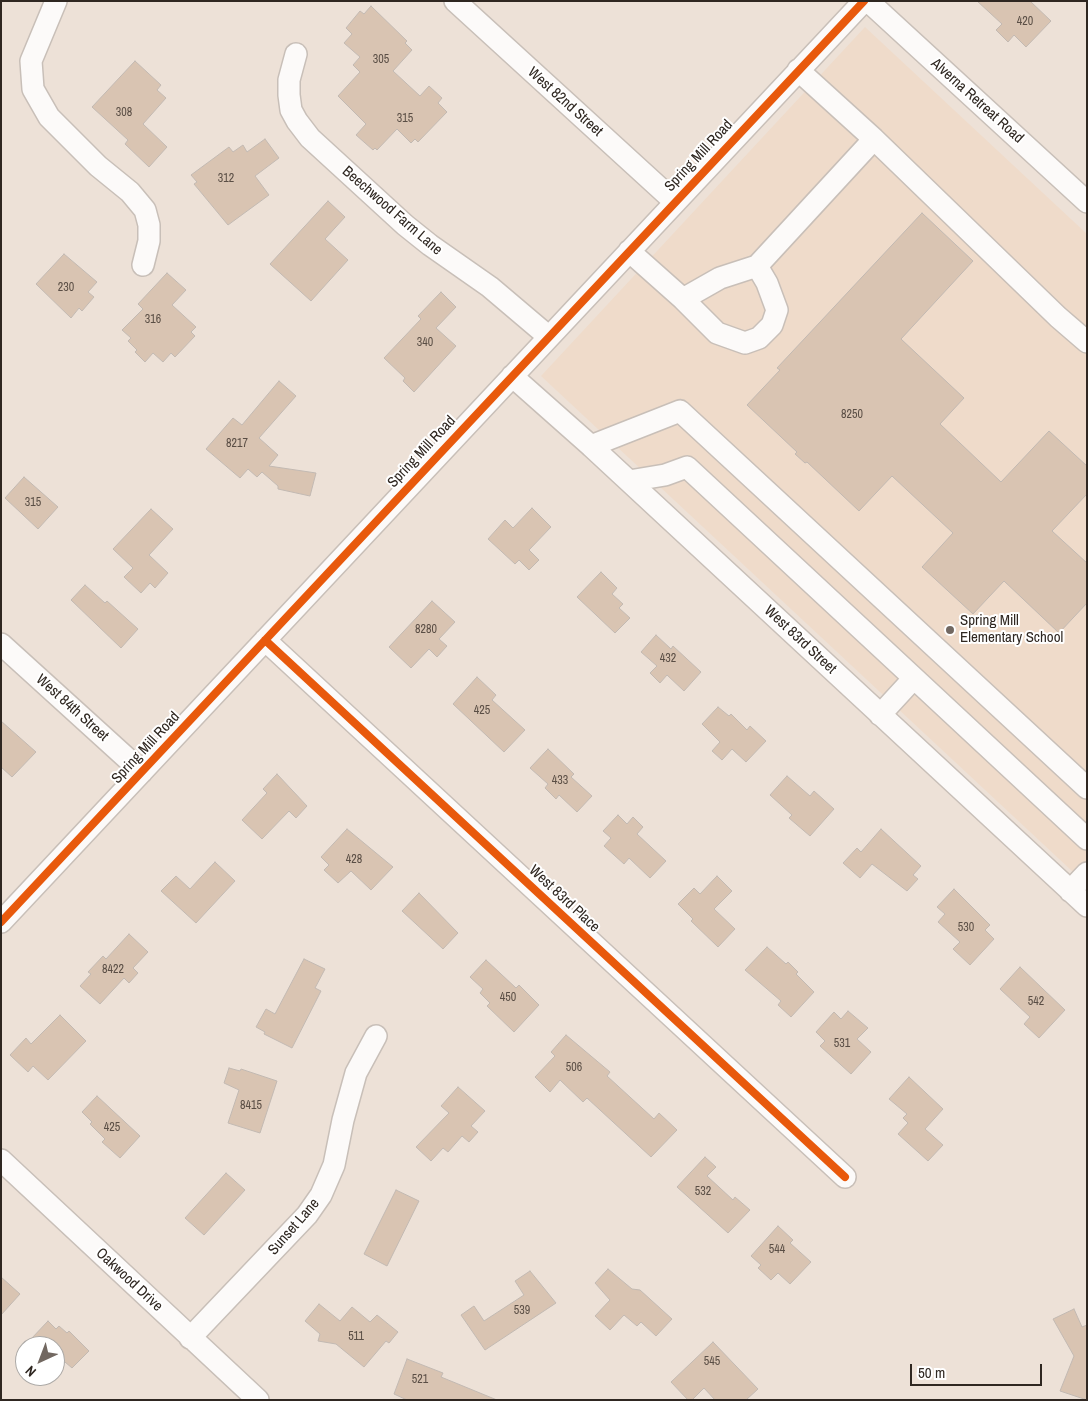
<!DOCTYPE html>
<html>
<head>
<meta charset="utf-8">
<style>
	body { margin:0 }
	#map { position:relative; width:1088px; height:1401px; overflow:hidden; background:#ede1d7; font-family:"Archivo Narrow",sans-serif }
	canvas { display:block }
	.frame { position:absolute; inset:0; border:2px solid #2f2721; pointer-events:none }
	.north { position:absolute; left:15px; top:1336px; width:50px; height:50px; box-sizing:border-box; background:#fff; border:1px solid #aca9a6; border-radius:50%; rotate:223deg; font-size:14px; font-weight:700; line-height:20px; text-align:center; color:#2f2721 }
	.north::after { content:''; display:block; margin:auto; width:18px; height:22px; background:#726861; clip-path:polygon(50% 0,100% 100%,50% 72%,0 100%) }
	.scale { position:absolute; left:910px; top:1364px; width:132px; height:22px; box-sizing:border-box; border:2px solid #2f2721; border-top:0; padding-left:6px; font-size:15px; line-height:18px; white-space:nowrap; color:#2f2721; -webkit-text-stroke:4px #fff; paint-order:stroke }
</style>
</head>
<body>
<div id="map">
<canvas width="1088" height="1401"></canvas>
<div class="frame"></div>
<div class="north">N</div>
<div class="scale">50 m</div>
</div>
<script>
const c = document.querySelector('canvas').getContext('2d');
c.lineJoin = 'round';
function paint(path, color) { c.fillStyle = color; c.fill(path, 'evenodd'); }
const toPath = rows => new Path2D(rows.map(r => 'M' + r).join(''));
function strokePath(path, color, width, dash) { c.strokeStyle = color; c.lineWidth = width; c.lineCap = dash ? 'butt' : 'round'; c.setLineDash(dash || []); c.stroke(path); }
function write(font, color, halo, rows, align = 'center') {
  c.font = font + ' "Archivo Narrow",sans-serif'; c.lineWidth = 4; c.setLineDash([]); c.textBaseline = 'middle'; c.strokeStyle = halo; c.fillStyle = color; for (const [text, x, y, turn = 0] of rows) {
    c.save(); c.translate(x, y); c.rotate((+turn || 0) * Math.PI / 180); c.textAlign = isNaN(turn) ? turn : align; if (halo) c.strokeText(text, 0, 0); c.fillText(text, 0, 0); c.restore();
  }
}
paint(toPath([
	[865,27,1087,234,1087,885,541,376]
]), '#efdbca');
const building = toPath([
	[977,1,1030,1,1051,21,1026,47,1014,35,1008,42,996,30,1002,24,977,1],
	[371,6,407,41,405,43,412,50,393,71,420,96,429,86,442,98,438,103,447,112,418,142,415,139,411,143,397,129,377,150,375,148,373,150,356,135,366,124,338,96,360,72,353,65,360,57,344,43,352,34,346,28,360,11,364,14,371,6],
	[135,61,161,85,157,90,166,98,143,124,167,147,149,167,125,144,128,140,92,107,135,61],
	[265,139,279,158,255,176,269,195,228,225,194,184,197,182,191,175,229,147,233,152,243,145,247,152,265,139],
	[328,201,345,217,325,239,348,260,311,301,270,264,328,201],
	[922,213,973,261,901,339,964,398,940,424,1001,482,1049,431,1087,466,1087,494,1052,531,1087,563,1087,603,1059,633,1004,581,973,614,922,567,953,533,892,476,859,511,807,462,805,463,795,454,797,452,747,405,780,370,777,368,922,213],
	[64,254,97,282,88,292,94,297,82,311,79,308,71,318,36,284,64,254],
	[167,273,186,290,172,305,196,327,191,332,195,336,175,357,171,353,163,362,153,353,145,362,135,352,137,350,128,341,131,338,122,330,143,309,138,304,167,273],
	[441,292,456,307,436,328,456,346,414,392,403,381,405,378,384,358,421,319,418,316,441,292],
	[279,381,296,396,259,438,278,455,269,466,316,473,310,496,278,489,278,486,262,472,257,477,248,469,240,478,206,449,233,418,242,425,279,381],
	[24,477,58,507,38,529,5,498,24,477],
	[532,508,551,527,529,550,539,560,529,570,519,560,515,564,488,539,505,520,513,528,532,508],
	[151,509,173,529,149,555,168,573,155,588,150,583,141,593,124,577,133,568,113,549,151,509],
	[601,572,617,588,612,594,623,604,619,608,630,618,615,633,577,597,601,572],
	[85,585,105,603,107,601,138,629,121,648,71,600,85,585],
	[432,601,455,622,439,639,447,646,437,657,429,649,411,668,389,647,432,601],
	[656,635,671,649,673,646,701,672,684,691,667,675,660,683,650,673,657,666,641,652,656,635],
	[477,677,496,695,492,700,525,730,504,752,453,704,477,677],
	[718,707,729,716,731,714,747,730,750,726,766,741,746,762,732,749,722,760,712,751,720,742,702,724,718,707],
	[1,721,36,752,12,777,1,767,1,721],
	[548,749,574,774,571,777,592,796,577,812,559,795,556,799,545,788,548,784,530,768,548,749],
	[277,774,307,806,296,818,289,811,262,839,242,820,267,793,263,789,277,774],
	[787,776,810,796,814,791,834,809,810,836,789,818,792,815,770,795,787,776],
	[618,815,627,824,633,817,643,827,637,834,666,861,650,878,629,858,624,864,604,846,611,838,603,831,618,815],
	[347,829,393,867,371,890,351,871,338,883,324,870,329,865,321,857,347,829],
	[881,829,921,866,913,875,918,879,907,891,872,864,860,878,843,863,857,848,861,852,881,829],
	[215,862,235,881,196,923,161,891,176,876,190,889,215,862],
	[717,876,732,891,714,909,735,929,718,947,691,921,693,919,678,904,694,888,700,894,717,876],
	[954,889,990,925,985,930,994,939,970,965,953,949,960,942,938,922,945,914,937,907,954,889],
	[419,893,458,933,443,949,402,911,419,893],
	[129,934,148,952,133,968,138,973,129,983,124,978,100,1004,80,986,91,974,88,972,103,956,106,959,129,934],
	[767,947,786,964,788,962,798,972,796,974,814,992,791,1017,778,1005,781,1001,745,970,767,947],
	[304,959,325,969,315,988,321,991,292,1048,264,1034,265,1032,256,1027,266,1009,275,1014,304,959],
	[486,960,516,988,519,985,539,1005,514,1032,487,1006,490,1003,480,993,483,989,470,977,486,960],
	[1020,967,1065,1010,1039,1038,1024,1024,1030,1017,1000,989,1020,967],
	[848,1011,868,1028,857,1039,871,1052,851,1074,820,1046,825,1041,816,1032,834,1012,841,1019,848,1011],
	[60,1015,86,1041,48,1080,33,1066,28,1072,10,1055,26,1038,31,1044,60,1015],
	[566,1035,610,1072,607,1076,654,1119,659,1113,677,1130,651,1157,587,1098,583,1102,560,1080,550,1092,535,1077,555,1056,551,1052,566,1035],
	[229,1068,240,1071,241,1069,277,1081,260,1133,228,1123,239,1090,224,1083,229,1068],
	[909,1077,943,1109,925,1129,943,1145,928,1161,898,1134,908,1123,903,1118,907,1114,889,1099,909,1077],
	[458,1087,485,1111,471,1126,478,1132,469,1142,462,1136,448,1152,443,1148,431,1161,416,1147,449,1113,441,1106,458,1087],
	[97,1096,140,1136,120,1158,102,1142,105,1139,90,1124,92,1122,82,1112,97,1096],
	[705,1157,716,1167,707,1176,733,1200,735,1197,750,1210,728,1233,677,1187,705,1157],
	[226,1173,245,1190,204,1235,185,1218,226,1173],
	[396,1190,419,1201,387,1266,364,1254,396,1190],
	[778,1226,793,1240,790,1243,811,1262,790,1284,778,1273,771,1280,758,1268,761,1265,751,1256,778,1226],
	[608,1269,632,1289,640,1290,672,1319,656,1336,641,1322,637,1326,624,1315,610,1330,595,1316,610,1300,595,1283,608,1269],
	[530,1271,556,1303,485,1350,461,1315,474,1306,484,1321,524,1295,515,1281,530,1271],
	[1,1277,20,1294,1,1315,1,1277],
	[319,1304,340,1321,352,1307,370,1322,377,1315,398,1332,389,1343,386,1341,364,1367,336,1344,318,1341,320,1334,305,1321,319,1304],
	[1074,1309,1082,1327,1087,1325,1087,1400,1060,1391,1074,1356,1053,1319,1074,1309],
	[48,1321,56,1329,59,1326,67,1333,69,1331,89,1351,72,1368,65,1362,55,1373,55,1346,38,1346,31,1339,48,1321],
	[713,1342,758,1389,746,1400,715,1400,704,1388,692,1400,688,1400,671,1382,713,1342],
	[407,1359,443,1373,441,1377,497,1400,407,1400,394,1394,407,1359]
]);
paint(building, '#d9c4b2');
strokePath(building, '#c2b9b2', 1);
const minor = toPath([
	[56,1,31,61,33,89,49,117,98,166,130,192,145,210,149,225,149,241,143,265],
	[455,1,675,202],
	[868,1,1087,202],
	[296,54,289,80,289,95,291,110,297,121,310,138,405,225,430,245,490,287,549,337],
	[874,139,1058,317,1087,342],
	[629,251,683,299,717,333,745,343,759,338,772,325,777,310,767,283,757,266,874,139,798,70],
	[683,299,720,278,757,266],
	[512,376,591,446,1087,906],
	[591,446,680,411,1087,788],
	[629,481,665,475,687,467,914,678,880,715],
	[265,640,845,1177],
	[1,644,142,772],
	[914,678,1087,839],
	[1070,891,1087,873],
	[1,922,864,1],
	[1,1160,258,1400],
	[190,1338,307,1215,321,1195,334,1165,343,1120,356,1073,376,1036]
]);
strokePath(minor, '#c8bfb8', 24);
strokePath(minor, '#fcfaf9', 21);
strokePath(toPath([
	[265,640,845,1177],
	[1,922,864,1]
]), '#e8590c', 8);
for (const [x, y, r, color] of [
	[950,630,5,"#726861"]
]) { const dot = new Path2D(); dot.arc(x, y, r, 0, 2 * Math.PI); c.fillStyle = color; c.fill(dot); strokePath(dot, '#fff', 2); }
write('12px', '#5a4e45', null, [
	["420",1025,22],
	["305",381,60],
	["308",124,113],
	["315",405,119],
	["312",226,179],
	["230",66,288],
	["316",153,320],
	["340",425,343],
	["8250",852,415],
	["8217",237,444],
	["315",33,503],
	["8280",426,630],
	["432",668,659],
	["425",482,711],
	["433",560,781],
	["428",354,860],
	["530",966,928],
	["8422",113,970],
	["450",508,998],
	["542",1036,1002],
	["531",842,1044],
	["506",574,1068],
	["8415",251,1106],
	["425",112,1128],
	["532",703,1192],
	["544",777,1250],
	["539",522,1311],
	["511",356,1337],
	["545",712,1362],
	["521",420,1380]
]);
write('15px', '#2f2721', '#fff', [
	["Alverna Retreat Road",977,101,42],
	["West 82nd Street",565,102,42],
	["Spring Mill Road",699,156,-47],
	["Beechwood Farm Lane",392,211,41],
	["Spring Mill Road",422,452,-47],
	["West 83rd Street",800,640,43],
	["West 84th Street",72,708,42],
	["Spring Mill Road",146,748,-47],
	["West 83rd Place",564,899,43],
	["Sunset Lane",294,1227,-49],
	["Oakwood Drive",129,1280,43]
]);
write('15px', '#2f2721', '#fff', [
	["Spring Mill",960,621],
	["Elementary School",960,638]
], 'left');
</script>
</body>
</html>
